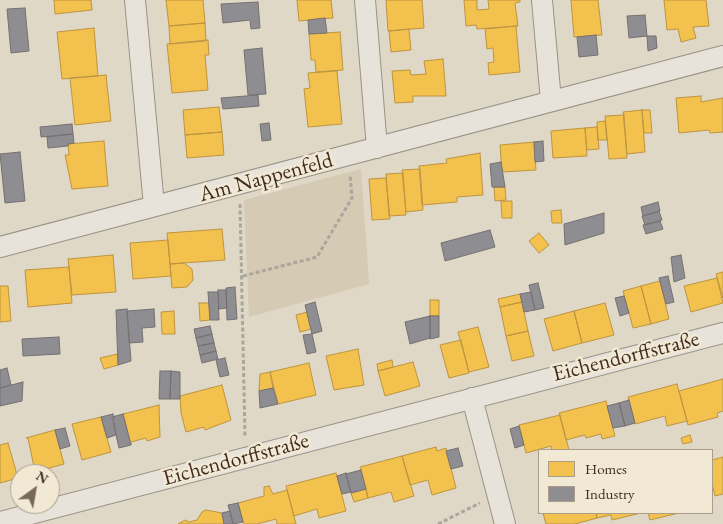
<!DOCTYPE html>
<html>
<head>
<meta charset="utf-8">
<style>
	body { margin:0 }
	#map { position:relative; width:723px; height:524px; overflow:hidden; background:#dfd8c7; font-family:"EB Garamond",serif }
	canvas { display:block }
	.legend { position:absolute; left:538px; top:449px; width:175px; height:65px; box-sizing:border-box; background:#f1e9d4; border:1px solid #ab9d8c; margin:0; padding:6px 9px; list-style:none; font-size:15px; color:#412b20 }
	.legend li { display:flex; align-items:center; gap:10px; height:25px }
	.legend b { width:25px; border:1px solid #ab9d8c }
	.north { position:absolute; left:10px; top:464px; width:50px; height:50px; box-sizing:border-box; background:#f1e9d4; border:1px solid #ab9d8c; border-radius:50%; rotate:32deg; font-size:14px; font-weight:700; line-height:20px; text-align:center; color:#412b20 }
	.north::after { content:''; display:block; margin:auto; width:18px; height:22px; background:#78685a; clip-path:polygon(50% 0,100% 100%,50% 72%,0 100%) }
</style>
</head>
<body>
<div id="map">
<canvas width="723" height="524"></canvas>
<ul class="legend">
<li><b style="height:14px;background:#f2c14e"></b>Homes</li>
<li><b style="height:14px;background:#8d8d92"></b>Industry</li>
</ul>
<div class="north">N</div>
</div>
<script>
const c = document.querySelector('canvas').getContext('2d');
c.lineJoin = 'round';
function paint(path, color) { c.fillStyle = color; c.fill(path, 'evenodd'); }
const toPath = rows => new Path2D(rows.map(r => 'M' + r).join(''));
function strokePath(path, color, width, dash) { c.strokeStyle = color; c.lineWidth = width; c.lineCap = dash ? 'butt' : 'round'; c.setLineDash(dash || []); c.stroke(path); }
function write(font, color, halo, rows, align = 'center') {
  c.font = font + ' "EB Garamond",serif'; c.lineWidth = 5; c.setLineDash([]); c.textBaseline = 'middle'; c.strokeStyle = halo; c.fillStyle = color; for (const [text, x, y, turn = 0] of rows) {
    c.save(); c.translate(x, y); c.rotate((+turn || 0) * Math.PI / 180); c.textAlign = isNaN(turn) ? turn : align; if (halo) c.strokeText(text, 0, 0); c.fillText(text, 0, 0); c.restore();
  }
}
paint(toPath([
	[361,169,369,284,249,317,244,200]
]), '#d5cab3');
const homes = toPath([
	[54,0,91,0,92,10,55,14,54,0],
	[166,0,203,0,205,23,169,26,166,0],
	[297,0,331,0,333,18,299,21,297,0],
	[386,0,422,0,424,28,388,31,386,0],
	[464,0,477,0,477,10,489,9,488,0,520,0,520,2,515,3,518,26,477,29,476,25,466,26,464,0],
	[571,0,598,0,602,35,574,37,571,0],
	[664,0,706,0,709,26,693,27,696,38,681,42,678,29,667,30,664,0],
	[205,23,206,41,170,44,169,26,205,23],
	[516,26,520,72,489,75,488,63,494,62,493,48,487,49,485,29,516,26],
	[94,28,98,76,62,79,57,32,94,28],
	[409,29,411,50,391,52,389,31,409,29],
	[340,32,343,70,316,72,315,60,311,60,309,34,340,32],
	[208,40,209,55,205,55,208,90,172,93,167,44,208,40],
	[443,59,446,96,413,96,413,102,395,103,392,71,410,70,411,75,426,74,424,61,443,59],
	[337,71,342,124,308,127,304,89,310,88,308,73,337,71],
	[106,75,111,121,75,125,70,78,106,75],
	[701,96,701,102,723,98,723,132,710,133,709,130,679,133,676,98,701,96],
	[219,107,222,132,185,135,183,110,219,107],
	[642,110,650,110,652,133,644,133,642,110],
	[642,110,645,152,627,154,623,112,642,110],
	[624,115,627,158,609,159,605,116,624,115],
	[605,121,607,140,598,140,597,122,605,121],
	[597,127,599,149,587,150,585,128,597,127],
	[585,128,587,156,553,158,551,131,585,128],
	[222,132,224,155,187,158,185,135,222,132],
	[104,141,108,186,72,189,65,155,69,155,68,144,104,141],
	[534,142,536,170,502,172,500,145,534,142],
	[480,153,483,195,457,197,457,202,422,205,419,166,447,163,446,159,480,153],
	[420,169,423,210,406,212,402,170,420,169],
	[403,173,406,215,389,216,386,174,403,173],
	[386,178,390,219,372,220,369,179,386,178],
	[494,187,505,187,506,200,495,201,494,187],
	[501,201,512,201,512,218,502,218,501,201],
	[561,210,562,223,552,223,551,211,561,210],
	[222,229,225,260,170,264,167,233,222,229],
	[539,233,549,245,539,253,529,241,539,233],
	[168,240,171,276,133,279,130,243,168,240],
	[113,255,116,292,72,295,68,259,113,255],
	[184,263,192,269,193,280,187,287,172,288,170,264,184,263],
	[69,267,72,303,28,307,25,270,69,267],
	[723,272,723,298,716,274,723,272],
	[717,278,723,303,691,312,684,286,717,278],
	[660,281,669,319,651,324,641,286,660,281],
	[0,286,8,286,11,321,0,322,0,286],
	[641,286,651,324,633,328,623,291,641,286],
	[520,294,522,302,500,307,498,299,520,294],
	[430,300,439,300,439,316,430,316,430,300],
	[522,302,528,331,506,336,500,307,522,302],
	[199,303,209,303,210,320,200,321,199,303],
	[605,303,614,335,582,343,574,311,605,303],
	[174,311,175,334,162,334,161,312,174,311],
	[574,311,582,343,553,351,544,319,574,311],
	[307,312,311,329,300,332,296,315,307,312],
	[478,327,489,367,469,372,458,332,478,327],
	[528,331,534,356,512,361,506,336,528,331],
	[461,340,469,373,449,378,440,345,461,340],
	[358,349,364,385,334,390,326,356,358,349],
	[118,354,118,365,104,369,100,358,118,354],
	[392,360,393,367,378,371,377,364,392,360],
	[413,362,420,386,385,396,378,371,413,362],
	[309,363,316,395,278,404,270,372,309,363],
	[270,372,273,388,259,391,260,374,270,372],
	[723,379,723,411,717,413,718,417,688,425,679,391,723,379],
	[677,384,687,421,667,426,665,416,635,424,628,397,677,384],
	[222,385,231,420,205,430,204,427,186,432,181,413,180,396,222,385],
	[606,401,615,436,602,439,601,434,586,438,585,435,566,440,559,413,606,401],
	[159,405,160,437,147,441,146,438,131,442,131,445,123,414,159,405],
	[560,415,569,450,552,450,551,446,526,453,519,425,560,415],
	[101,417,111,452,82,460,72,424,101,417],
	[55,430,64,464,35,472,28,438,26,438,55,430],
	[690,435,692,442,683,444,681,438,690,435],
	[8,443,18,478,0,483,0,445,8,443],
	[436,447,437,451,446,448,456,488,432,495,428,480,410,485,402,456,436,447],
	[402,456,414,496,394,502,391,492,368,498,360,467,402,456],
	[723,457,723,494,715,496,712,484,712,460,723,457],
	[336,473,346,511,319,518,317,509,294,516,286,486,336,473],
	[269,486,273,494,287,490,296,524,277,524,276,519,257,524,244,524,238,503,264,496,264,487,269,486],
	[366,489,368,498,354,502,351,493,366,489],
	[206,510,222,513,224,524,178,524,185,520,189,522,197,520,202,512,206,510],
	[543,513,596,513,597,518,575,524,546,524,543,513],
	[596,513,641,513,612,520,611,515,597,518,596,513],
	[648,513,679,513,650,520,648,513]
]);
paint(homes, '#f2c14e');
strokePath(homes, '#bd9440', 1);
const industry = toPath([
	[258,2,260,28,251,29,250,20,223,23,221,4,258,2],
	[25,8,29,51,11,53,7,9,25,8],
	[645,15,647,36,629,38,627,16,645,15],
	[325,18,327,33,309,34,308,20,325,18],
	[596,35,598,55,579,57,577,37,596,35],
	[647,36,656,36,657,48,648,51,647,36],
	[262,48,266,94,248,95,244,50,262,48],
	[258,95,259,106,223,109,221,98,258,95],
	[269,123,271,140,262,141,260,124,269,123],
	[72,124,73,134,41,137,40,127,72,124],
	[73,134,74,143,68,144,68,146,48,148,47,137,73,134],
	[543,141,544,161,535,162,534,142,543,141],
	[20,152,25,201,5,203,0,154,20,152],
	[501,162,505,187,492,187,490,164,501,162],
	[658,202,660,211,643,216,641,207,658,202],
	[659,211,662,220,645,225,642,216,659,211],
	[604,213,604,233,565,245,564,224,604,213],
	[660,221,663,229,646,234,643,225,660,221],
	[490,230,495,247,445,261,441,243,490,230],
	[681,255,685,278,674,282,671,257,681,255],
	[668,276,674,302,666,304,659,278,668,276],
	[538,283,544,308,535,310,529,285,538,283],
	[235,287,237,319,227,320,226,288,235,287],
	[218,290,226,290,227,308,219,309,218,290],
	[208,292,218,292,219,320,210,320,208,292],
	[531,292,535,310,524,312,520,294,531,292],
	[624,296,629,313,620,316,615,298,624,296],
	[315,302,322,331,312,334,305,305,315,302],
	[127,309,131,361,118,365,116,310,127,309],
	[154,309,155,327,142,328,143,342,129,343,127,311,154,309],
	[430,316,430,338,410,344,405,322,430,316],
	[430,316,439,316,439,337,430,339,430,316],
	[210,326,212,334,196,338,194,329,210,326],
	[212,334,214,343,198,346,196,338,212,334],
	[312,334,316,352,307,354,303,335,312,334],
	[59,337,60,354,23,356,22,339,59,337],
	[214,343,216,351,200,355,198,346,214,343],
	[216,351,218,359,202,363,200,355,216,351],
	[225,358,229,375,220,377,216,360,225,358],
	[7,368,11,385,0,388,0,370,7,368],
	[160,371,171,371,170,399,159,399,160,371],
	[171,371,180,372,180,399,170,399,171,371],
	[23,382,22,401,0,406,0,388,23,382],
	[273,388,278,404,260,408,259,391,273,388],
	[629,400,635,423,625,426,619,403,629,400],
	[619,403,625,426,613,428,607,406,619,403],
	[113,414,116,435,107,438,101,417,113,414],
	[123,414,131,445,119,448,112,417,123,414],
	[519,426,524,445,515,448,510,429,519,426],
	[65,428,70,446,60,449,55,430,65,428],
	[458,448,463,466,451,469,446,451,458,448],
	[361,470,366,489,351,493,346,474,361,470],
	[346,473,351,492,342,494,337,476,346,473],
	[238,503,243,522,233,524,228,505,238,503],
	[230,511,233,524,224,524,222,513,230,511]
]);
paint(industry, '#8d8d92');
strokePath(industry, '#767070', 1);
const minor = toPath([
	[135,0,154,206],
	[365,0,377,148],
	[542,0,551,101],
	[0,247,723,56],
	[472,398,505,524],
	[0,522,723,333]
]);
strokePath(minor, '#999287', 22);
strokePath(toPath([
	[240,204,245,437],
	[243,276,317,257,352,198,350,174],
	[438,524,480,503]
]), '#aaa59d', 3, [4, 2.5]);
strokePath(minor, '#e7e3da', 20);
write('22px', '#412b20', '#f1e9d4', [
	["Am Nappenfeld",266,178,-15],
	["Eichendorffstraße",626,357,-14],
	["Eichendorffstraße",236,460,-15]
]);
</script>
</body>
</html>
